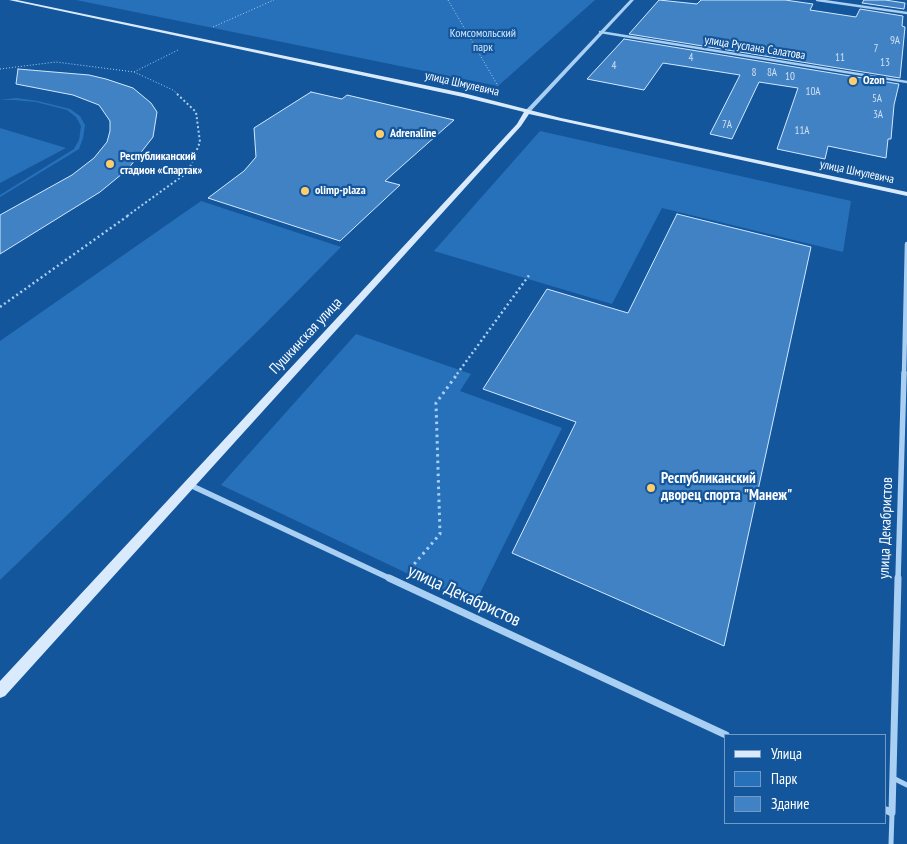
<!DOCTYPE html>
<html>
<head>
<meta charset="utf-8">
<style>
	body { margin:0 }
	#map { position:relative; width:907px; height:844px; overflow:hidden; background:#14569c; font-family:"PT Sans Narrow",sans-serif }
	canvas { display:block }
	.legend { position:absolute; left:724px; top:734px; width:162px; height:90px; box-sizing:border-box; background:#14569c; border:1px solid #729ac4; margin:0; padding:6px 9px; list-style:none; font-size:15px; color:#fff }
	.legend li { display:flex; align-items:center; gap:10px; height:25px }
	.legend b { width:25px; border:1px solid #729ac4 }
</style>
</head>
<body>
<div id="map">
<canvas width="907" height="844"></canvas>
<ul class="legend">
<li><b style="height:6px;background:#d9eafd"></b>Улица</li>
<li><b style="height:14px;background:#2771ba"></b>Парк</li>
<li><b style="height:14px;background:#4182c5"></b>Здание</li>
</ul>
</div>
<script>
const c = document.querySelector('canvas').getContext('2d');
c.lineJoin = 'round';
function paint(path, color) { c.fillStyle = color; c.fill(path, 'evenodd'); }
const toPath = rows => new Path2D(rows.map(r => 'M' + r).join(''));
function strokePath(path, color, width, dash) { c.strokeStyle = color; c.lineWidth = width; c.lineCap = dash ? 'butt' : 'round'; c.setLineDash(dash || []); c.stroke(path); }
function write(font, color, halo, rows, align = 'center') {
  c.font = font + ' "PT Sans Narrow",sans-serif'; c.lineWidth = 4.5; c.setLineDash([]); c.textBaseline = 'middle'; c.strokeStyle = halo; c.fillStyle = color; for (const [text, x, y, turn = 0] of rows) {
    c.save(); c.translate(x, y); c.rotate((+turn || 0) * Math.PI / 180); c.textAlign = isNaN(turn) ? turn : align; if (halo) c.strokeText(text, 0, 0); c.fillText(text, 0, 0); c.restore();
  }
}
paint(toPath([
	[76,0,595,0,498,86],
	[16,98,38,101,70,109,80,116,85,125,83,138,79,149,0,197,0,195,74,149,79,140,81,126,76,117,67,110,36,102,14,100,0,100],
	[0,128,66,148,0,183],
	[540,131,851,201,843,252,662,208,612,304,434,251],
	[201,201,341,247,263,326,0,580,0,341],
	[356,334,471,374,460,391,562,428,474,605,221,485]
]), '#2771ba');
const building = toPath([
	[659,0,697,4,701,0,785,0,813,4,810,10,856,17,860,9,903,16,902,26,905,27,900,78,629,34,659,0],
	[864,0,885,0,905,3,904,9,862,3,864,0],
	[624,39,899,84,894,105,891,139,888,139,886,158,828,146,825,159,777,149,798,88,759,82,732,139,710,134,740,75,663,63,644,90,587,79,624,39],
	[18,69,89,75,106,79,133,88,151,103,157,112,153,137,128,169,100,192,0,254,0,215,72,175,94,158,107,142,110,131,110,121,99,105,73,95,16,84,18,69],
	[311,92,342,99,347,95,454,120,385,181,400,185,340,241,208,198,244,171,256,157,254,128,311,92],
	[677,214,811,247,724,646,512,553,576,422,483,389,547,289,628,313,677,214]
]);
paint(building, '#4182c5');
strokePath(building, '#d1e8fd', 1);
strokePath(toPath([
	[448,0,498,86],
	[213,27,274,0],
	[0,69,56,62,134,72,173,90,178,94],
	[134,72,178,50]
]), '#a9cff3', 1, [1, 2]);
strokePath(toPath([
	[127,216,188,172,200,142,196,112,176,93]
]), '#a9cff3', 2, [2, 2.5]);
strokePath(toPath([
	[0,307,129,215],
	[457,374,530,274]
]), '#a9cff3', 2.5, [2, 3]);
strokePath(toPath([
	[410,569,440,534,436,403,458,373]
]), '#a9cff3', 3, [2.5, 4]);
strokePath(toPath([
	[893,778,907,785],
	[891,844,892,813]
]), '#a9cff3', 5);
strokePath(toPath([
	[817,0,907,13],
	[600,32,907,82]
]), '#a9cff3', 2.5);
strokePath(toPath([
	[904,374,907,244]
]), '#a9cff3', 4.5);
strokePath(toPath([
	[190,485,391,579],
	[898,579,904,373]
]), '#a9cff3', 5.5);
strokePath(toPath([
	[389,578,726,735],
	[886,810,892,813,898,578]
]), '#a9cff3', 7);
paint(toPath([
	[630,0,634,0,530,112,526,112,526,110,630,0]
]), '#a9cff3');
paint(toPath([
	[9,0,17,0,463,93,561,118,907,192,907,196,529,114,521,126,5,696,0,698,0,681,517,124,524,112,463,97,9,0]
]), '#d9eafd');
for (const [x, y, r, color] of [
	[853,81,5,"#ffcd6c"],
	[380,134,5,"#ffcd6c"],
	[110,164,5,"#ffcd6c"],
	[305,191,5,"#ffcd6c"],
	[651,488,5,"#ffcd6c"]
]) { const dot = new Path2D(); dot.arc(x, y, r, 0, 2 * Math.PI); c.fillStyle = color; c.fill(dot); strokePath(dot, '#14569c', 2); }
write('11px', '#d0e0f0', null, [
	["9А",895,41],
	["7",876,49],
	["4",691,58],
	["11",840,58],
	["13",885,63],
	["4",614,66],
	["8",754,73],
	["8А",772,73],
	["10",790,77],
	["10А",813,92],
	["5А",877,99],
	["3А",878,115],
	["7А",727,125],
	["11А",802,131]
]);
write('12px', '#d1e8fd', '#14569c', [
	["Комсомольский",483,34],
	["парк",483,48]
]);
write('12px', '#fff', '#14569c', [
	["улица Руслана Салатова",755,48,9],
	["улица Шмулевича",462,84,13],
	["улица Шмулевича",857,172,12]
]);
write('bold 12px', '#fff', '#14569c', [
	["Ozon",863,81],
	["Adrenaline",390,134],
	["Республиканский",120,157],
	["стадион «Спартак»",120,171],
	["olimp-plaza",315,191]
], 'left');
write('15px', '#fff', '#14569c', [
	["Пушкинская улица",306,336,-47],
	["улица Декабристов",886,528,-88]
]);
write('bold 15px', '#fff', '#14569c', [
	["Республиканский",661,479],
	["дворец спорта \"Манеж\"",661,496]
], 'left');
write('18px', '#fff', '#14569c', [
	["улица Декабристов",464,596,25]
]);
</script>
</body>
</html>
